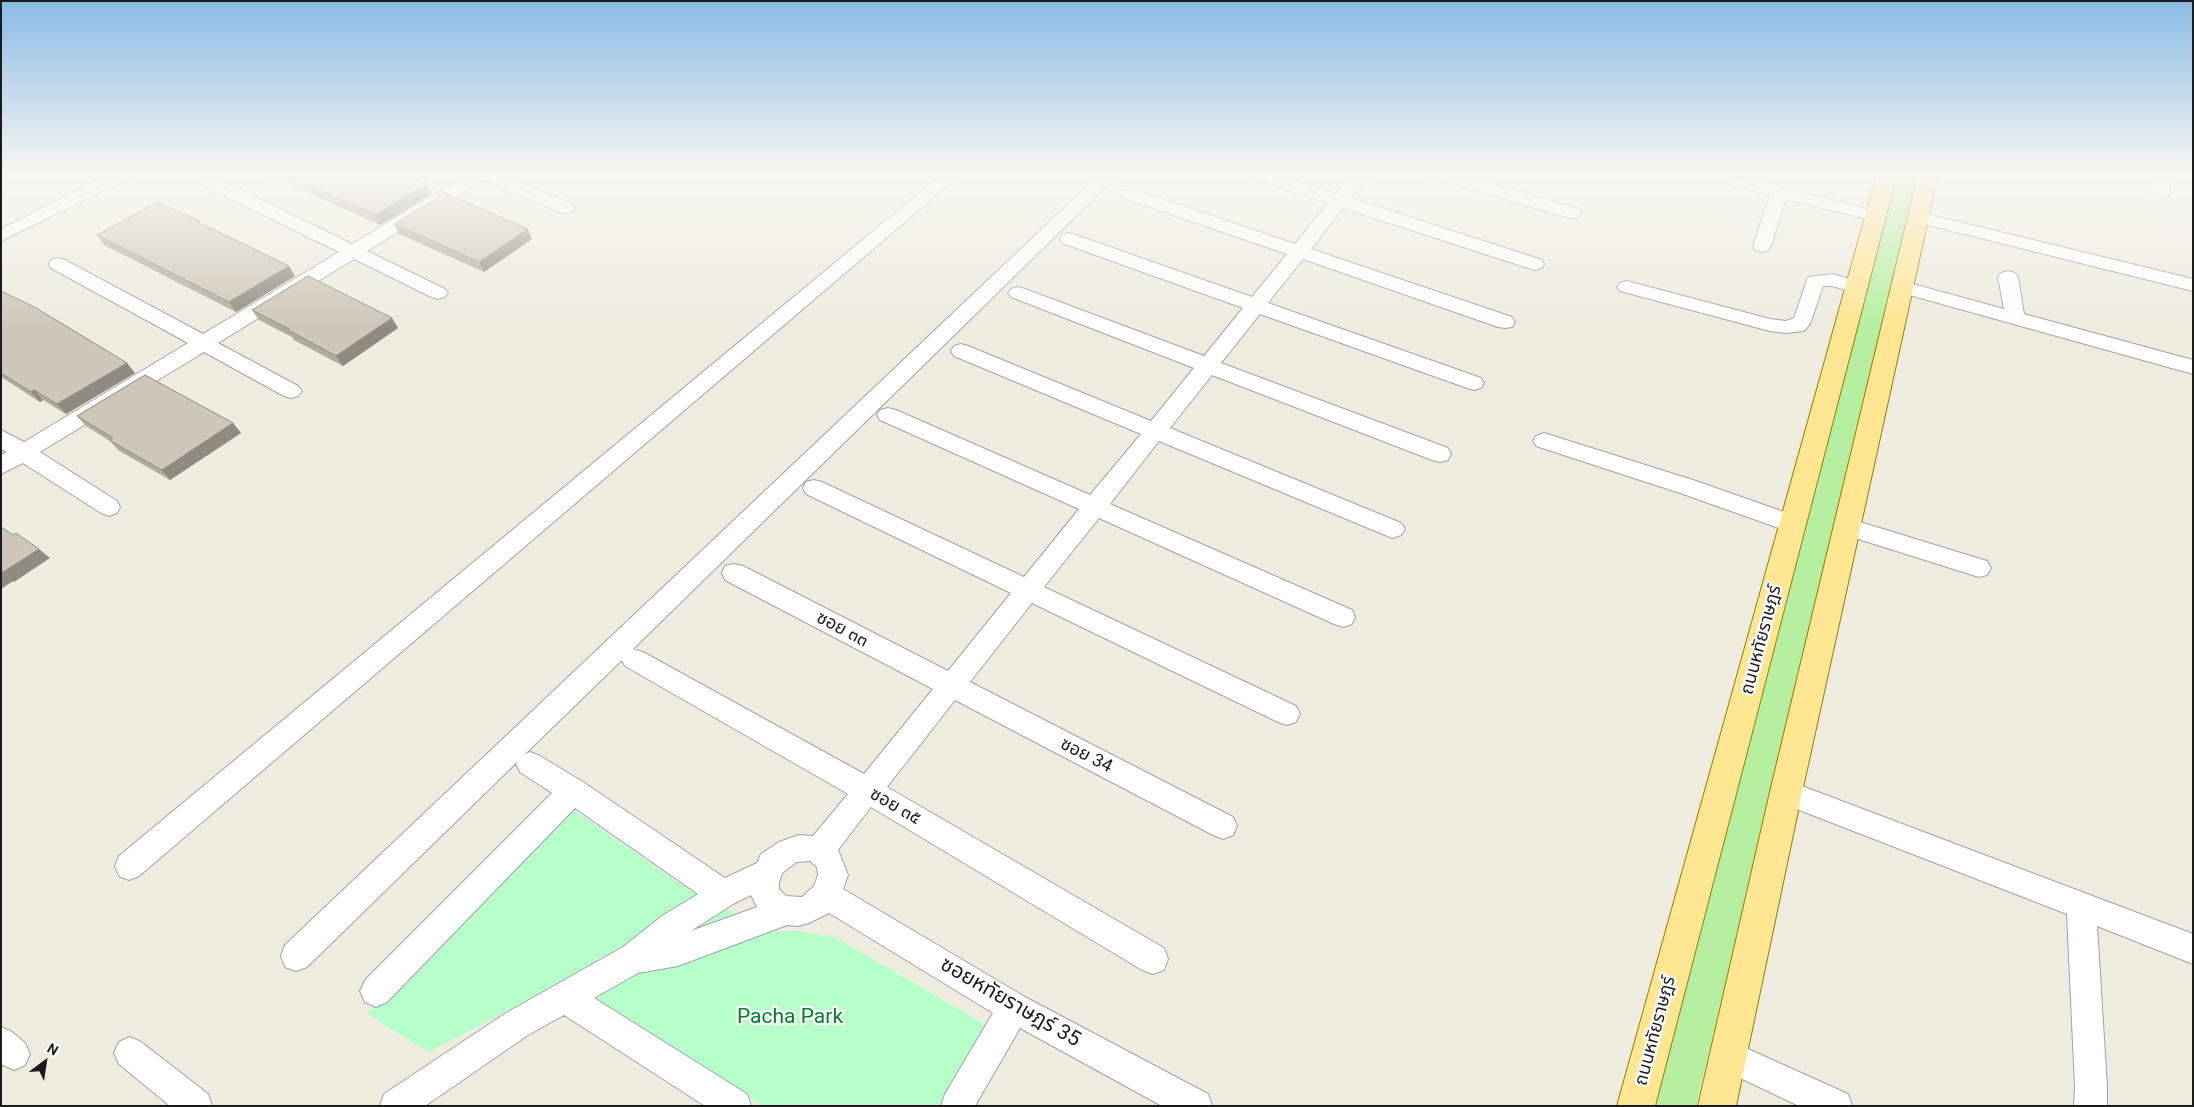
<!DOCTYPE html>
<html>
<head>
<meta charset="utf-8">
<style>
	body { margin:0 }
	#map { position:relative; width:2194px; height:1107px; overflow:hidden; background:#eeecdf; font-family:Roboto,sans-serif }
	canvas { display:block }
	.frame { position:absolute; inset:0; border:2px solid #1b1b1b; pointer-events:none }
	.north { position:absolute; left:20px; top:1037px; width:50px; height:50px; -webkit-text-stroke:4px #fff; paint-order:stroke; rotate:31deg; font-size:14px; font-weight:700; line-height:20px; text-align:center; color:#1b1b1b }
	.north::after { content:''; display:block; margin:auto; width:18px; height:22px; background:#1b1b1b; clip-path:polygon(50% 0,100% 100%,50% 72%,0 100%) }
</style>
</head>
<body>
<div id="map">
<canvas width="2194" height="1107"></canvas>
<div class="frame"></div>
<div class="north">N</div>
</div>
<script>
const c = document.querySelector('canvas').getContext('2d');
c.lineJoin = 'round';
function paint(path, color) { c.fillStyle = color; c.fill(path, 'evenodd'); }
const toPath = rows => new Path2D(rows.map(r => 'M' + r).join(''));
function strokePath(path, color, width, dash) { c.strokeStyle = color; c.lineWidth = width; c.lineCap = dash ? 'butt' : 'round'; c.setLineDash(dash || []); c.stroke(path); }
function write(font, color, halo, rows, align = 'center') {
  c.font = font + ' Roboto,"Noto Sans Thai",sans-serif'; c.lineWidth = 4.5; c.setLineDash([]); c.textBaseline = 'middle'; c.strokeStyle = halo; c.fillStyle = color; for (const [text, x, y, turn = 0] of rows) {
    c.save(); c.translate(x, y); c.rotate((+turn || 0) * Math.PI / 180); c.textAlign = isNaN(turn) ? turn : align; if (halo) c.strokeText(text, 0, 0); c.fillText(text, 0, 0); c.restore();
  }
}
paint(toPath([
	[1895,174,1918,174,1866,399,1696,1106,1654,1106]
]), '#b6ee9f');
paint(toPath([
	[569,807,688,889,768,931,798,931,835,937,991,1028,940,1106,763,1106,557,985,429,1052,367,1014]
]), '#b6ffca');
const minor = toPath([
	[110,174,132,174,129,178,1,241,1,229,110,174],
	[469,174,500,174,572,204,575,208,572,212,566,213,560,212,484,180,367,251,445,289,448,293,445,297,438,299,431,297,354,259,218,343,298,386,302,391,298,396,291,398,284,396,204,352,40,452,117,501,120,507,117,513,109,516,101,513,23,463,1,474,1,455,7,452,1,449,1,430,24,442,188,343,51,268,49,264,51,260,58,258,65,260,203,334,339,252,204,186,201,182,204,178,210,177,216,178,352,244,469,174],
	[942,174,961,174,139,876,129,880,119,876,115,866,119,856,942,174],
	[1100,174,1119,174,633,649,643,652,864,774,933,689,725,580,722,573,725,566,734,564,743,566,948,671,1011,593,806,494,803,488,806,482,814,480,822,482,1024,577,1079,509,880,420,877,415,880,410,888,408,896,410,1090,495,1141,434,954,356,951,351,954,346,961,344,968,346,1151,421,1194,368,1011,297,1008,293,1011,289,1018,287,1025,289,1204,356,1243,308,1062,243,1060,239,1062,235,1069,233,1076,235,1252,297,1287,254,1115,195,1112,191,1115,187,1121,186,1127,187,1295,244,1328,203,1251,178,1248,174,1274,174,1336,194,1352,174,1370,174,1351,198,1542,260,1544,264,1542,268,1535,270,1528,268,1343,208,1311,249,1512,317,1515,322,1512,327,1505,328,1498,327,1303,259,1268,303,1481,378,1484,383,1481,388,1474,390,1467,388,1260,314,1221,363,1448,448,1451,454,1448,460,1440,462,1432,460,1212,375,1170,428,1401,523,1405,529,1401,535,1393,538,1385,535,1159,441,1110,504,1352,610,1355,617,1352,624,1343,627,1334,624,1099,518,1044,587,1296,706,1300,714,1296,722,1287,725,1278,722,1032,603,970,682,1233,817,1237,826,1233,835,1223,839,1213,835,955,700,887,787,1164,948,1168,959,1164,970,1153,974,1142,970,871,807,838,850,848,875,843,889,1025,997,1208,1094,1212,1106,1162,1106,1020,1028,975,1106,941,1106,945,1094,993,1013,829,913,809,923,798,926,787,925,678,966,638,973,594,998,747,1094,751,1106,705,1106,564,1015,528,1035,425,1106,380,1106,384,1094,506,1013,623,947,662,916,698,894,575,808,387,1002,376,1007,365,1002,360,991,365,980,552,793,520,772,516,764,518,761,307,967,296,971,285,967,281,956,285,945,1100,174],
	[622,660,625,666,848,794,813,836,799,835,779,842,761,854,757,863,725,878,583,782,540,756,530,752,525,754,622,660],
	[810,861,817,867,818,875,814,886,802,897,786,896,779,889,779,883,782,873,797,862,810,861],
	[751,895,757,907,691,931,733,904,751,895],
	[1431,174,1458,174,1578,209,1581,213,1578,217,1572,218,1566,217,1434,178,1431,174],
	[2150,174,2168,174,2170,193,2167,197,2161,198,2155,197,2152,193,2150,174],
	[1734,176,1880,212,1883,216,1880,220,1874,221,1786,199,1771,246,1769,250,1762,252,1755,250,1753,246,1770,195,1728,185,1725,181,1728,177,1734,176],
	[1918,212,2193,279,2193,291,1912,221,1909,217,1912,213,1918,212],
	[2008,271,2015,273,2018,277,2024,314,2193,360,2193,374,1895,291,1892,287,1895,283,1902,281,2004,309,1998,277,2001,273,2008,271],
	[1833,274,1863,283,1866,287,1863,291,1856,293,1832,286,1823,286,1810,324,1804,331,1786,333,1770,331,1620,291,1617,287,1620,283,1627,281,1770,319,1786,321,1794,318,1808,277,1833,274],
	[1544,433,1696,481,1801,518,1805,524,1801,530,1793,533,1680,493,1536,446,1533,441,1536,436,1544,433],
	[1847,518,1987,561,1991,568,1987,575,1979,577,1839,533,1835,527,1839,521,1847,518],
	[1786,780,2193,934,2193,964,2097,926,2107,1087,2107,1106,2074,1106,2075,1087,2067,914,1776,801,1772,792,1776,783,1786,780],
	[1,1027,12,1032,25,1043,30,1054,25,1065,14,1070,1,1064,1,1027],
	[130,1037,141,1042,208,1094,212,1106,170,1106,119,1064,114,1053,119,1042,130,1037],
	[1728,1040,1848,1094,1852,1106,1799,1106,1717,1067,1712,1056,1717,1045,1728,1040]
]);
const major = toPath([
	[1877,174,1897,174,1655,1106,1617,1106,1877,174],
	[1918,174,1938,174,1802,792,1736,1106,1698,1106,1770,792,1918,174]
]);
strokePath(minor, '#a2a2a2', 2);
strokePath(major, '#927f00', 2);
paint(minor, '#fff');
paint(major, '#ffe693');
paint(toPath([
	[267,174,402,174,427,184,432,194,380,225],
	[202,224,295,276,236,312,104,245,97,235],
	[394,224,532,239,484,272,399,234],
	[1,291,135,373,66,414,43,400,40,402,1,377],
	[252,310,392,318,398,328,343,366,294,340,292,337,259,320],
	[77,416,233,423,241,433,170,480,118,450,110,441,86,426]
]), '#b1aa9e');
paint(toPath([
	[427,184,432,194,380,225,375,215],
	[528,229,532,239,484,272,479,262],
	[289,266,295,276,236,312,229,302],
	[392,318,398,328,343,366,336,356],
	[127,363,135,373,66,414,57,404],
	[34,390,43,400,40,402,31,392],
	[233,423,241,433,170,480,162,470],
	[39,549,50,558,14,582,3,572],
	[2,571,13,581,1,589,1,572]
]), '#908b81');
const building = toPath([
	[283,174,402,174,427,184,375,215,283,174],
	[445,193,528,229,479,262,394,224,445,193],
	[157,202,200,221,198,222,289,266,229,302,97,235,157,202],
	[308,276,392,318,336,356,288,330,289,329,252,310,308,276],
	[1,291,36,308,127,363,57,404,34,390,31,392,1,373,1,291],
	[145,375,233,423,162,470,109,440,113,438,77,416,145,375],
	[1,527,13,535,16,533,39,549,3,572,1,572,1,527]
]);
paint(building, '#cec6b8');
strokePath(building, '#908b81', 1);
const sky = c.createLinearGradient(0, 0, 0, 329);
sky.addColorStop(0, '#89bae5');
sky.addColorStop(0.53, '#f7f6f1');
sky.addColorStop(1, '#f7f6f100');
c.fillStyle = sky;
c.fillRect(0, 0, 2194, 329);
write('18px', '#1b1b1b', '#fff', [
	["ซอย ๓๓",842,630,28],
	["ถนนหทัยราษฎร์",1762,640,-75],
	["ซอย 34",1086,756,27],
	["ซอย ๓๕",895,807,30],
	["ถนนหทัยราษฎร์",1656,1031,-75]
]);
write('21px', '#1b1b1b', '#fff', [
	["ซอยหทัยราษฎร์ 35",1010,1003,30]
]);
write('21px', '#018125', '#fff', [
	["Pacha Park",790,1018]
]);
</script>
</body>
</html>
